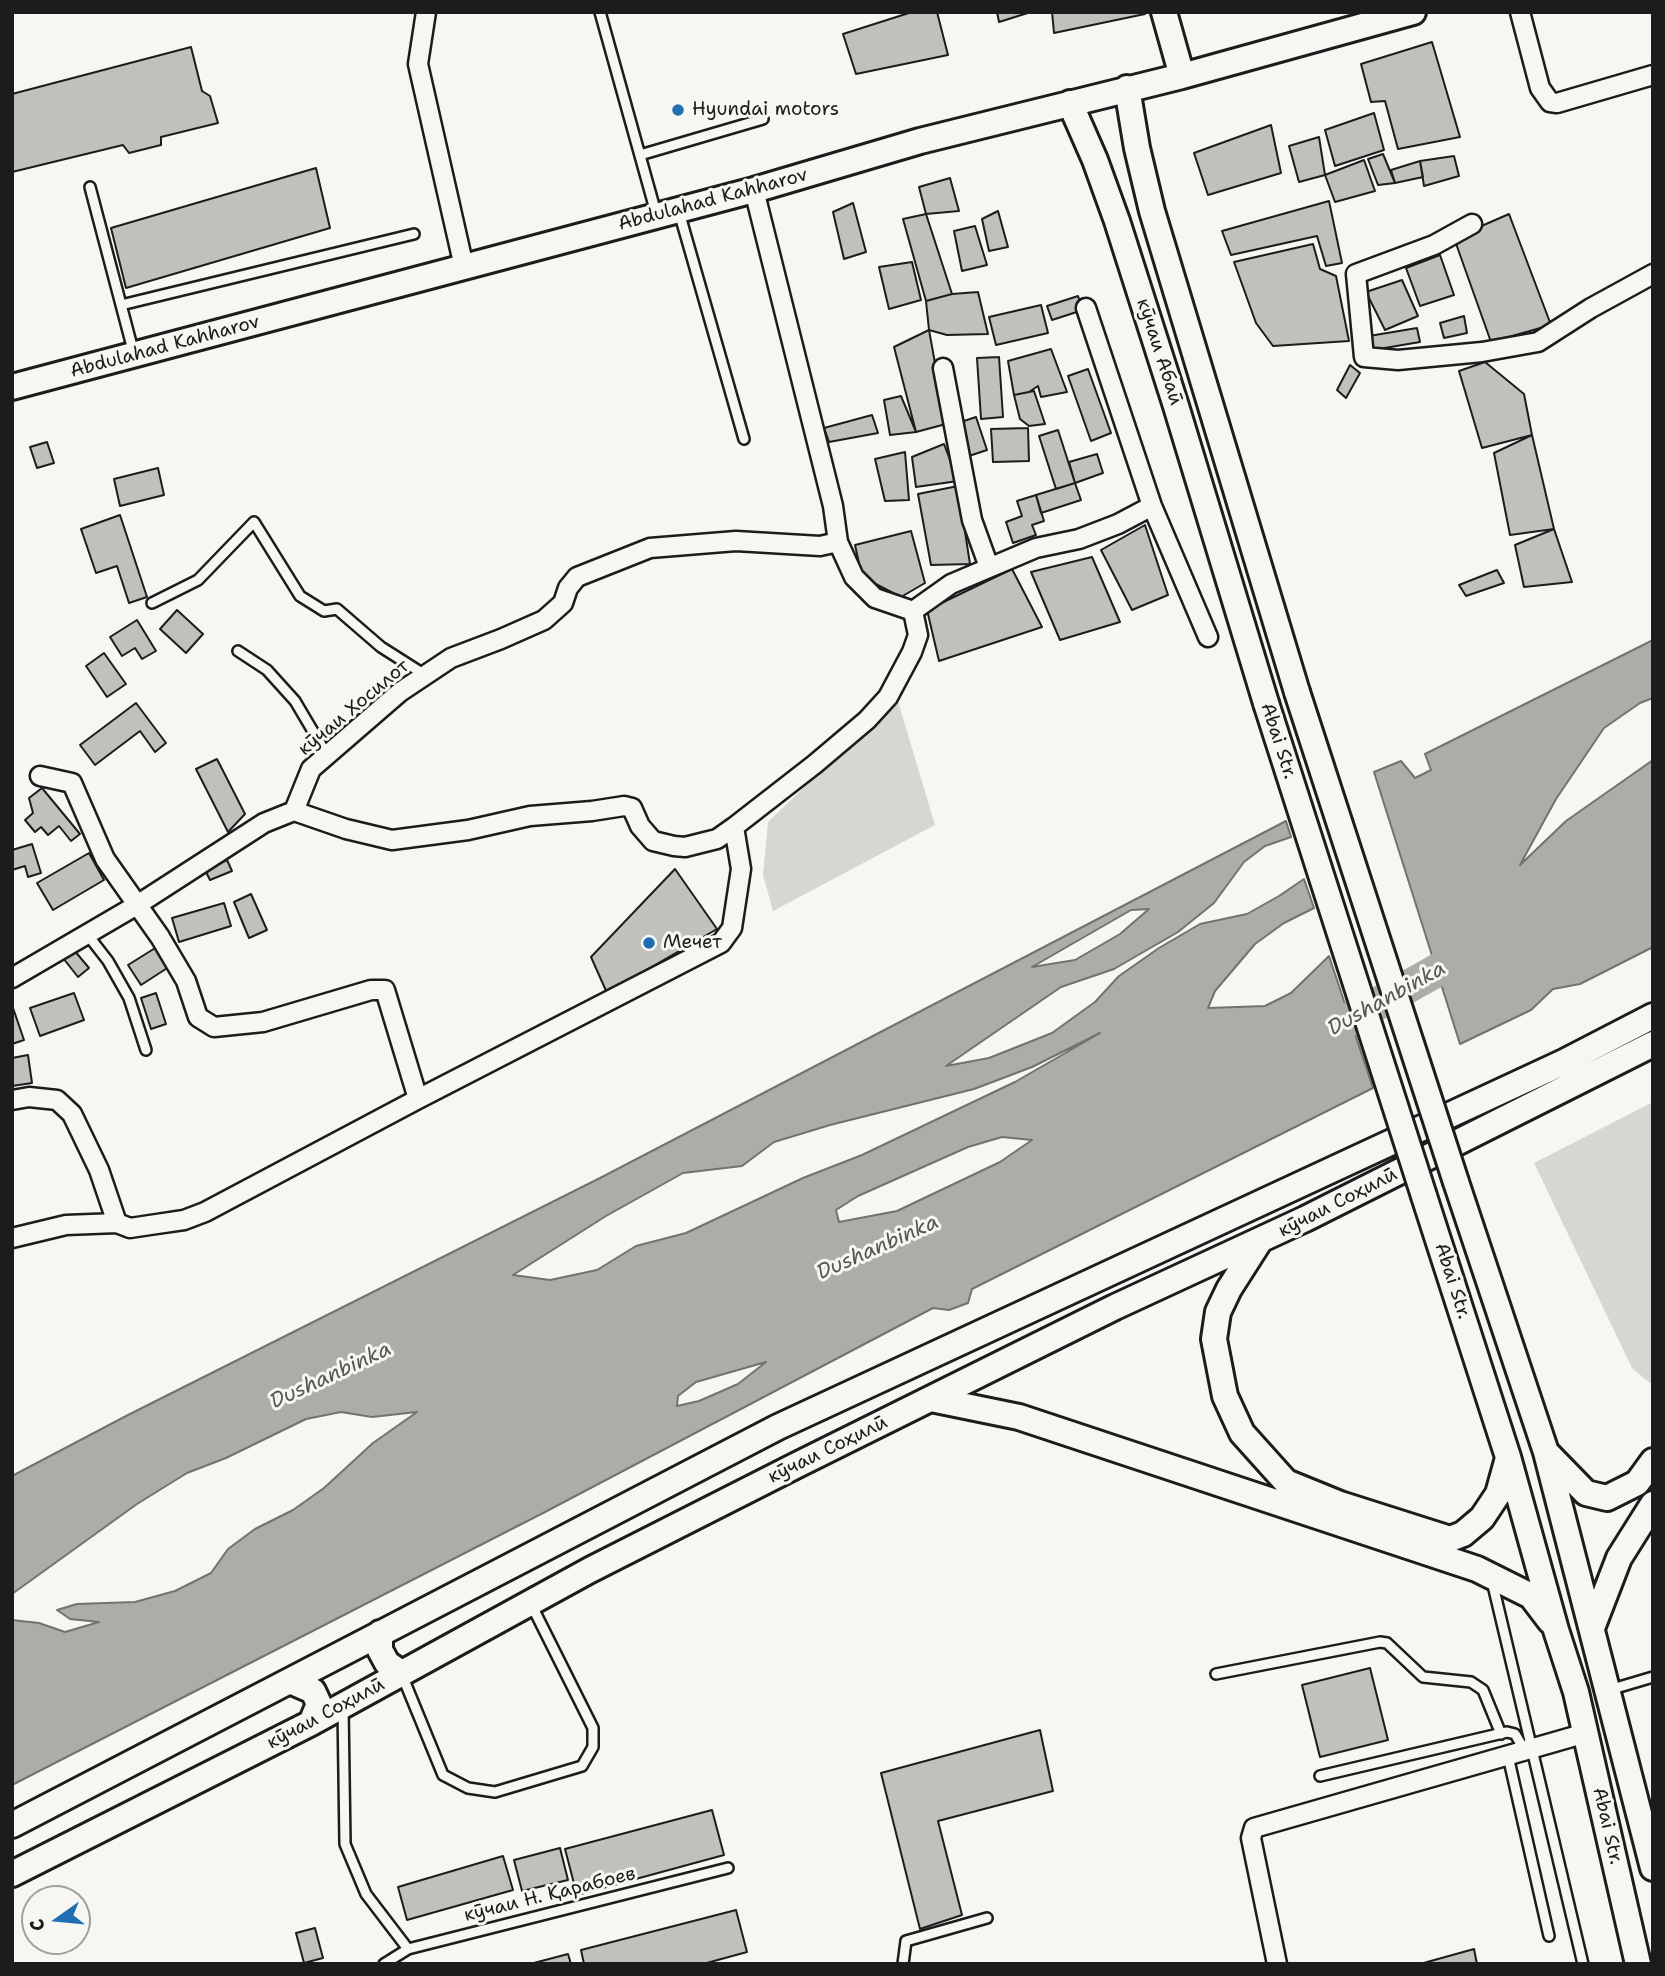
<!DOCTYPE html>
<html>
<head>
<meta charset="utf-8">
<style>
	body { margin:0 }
	#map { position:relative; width:1665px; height:1976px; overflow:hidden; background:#f6f6f2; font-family:"Shantell Sans",sans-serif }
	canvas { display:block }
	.frame { position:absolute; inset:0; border:14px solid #1c1c1c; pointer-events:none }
	.north { position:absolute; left:21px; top:1885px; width:70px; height:70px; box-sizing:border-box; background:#f6f6f2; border:2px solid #9f9f9c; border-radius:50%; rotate:255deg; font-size:19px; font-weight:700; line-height:28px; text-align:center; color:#1c1c1c }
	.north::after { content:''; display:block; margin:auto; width:24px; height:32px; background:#1f6fb2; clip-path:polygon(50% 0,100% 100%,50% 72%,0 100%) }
</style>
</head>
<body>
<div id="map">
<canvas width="1665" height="1976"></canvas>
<div class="frame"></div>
<div class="north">С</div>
</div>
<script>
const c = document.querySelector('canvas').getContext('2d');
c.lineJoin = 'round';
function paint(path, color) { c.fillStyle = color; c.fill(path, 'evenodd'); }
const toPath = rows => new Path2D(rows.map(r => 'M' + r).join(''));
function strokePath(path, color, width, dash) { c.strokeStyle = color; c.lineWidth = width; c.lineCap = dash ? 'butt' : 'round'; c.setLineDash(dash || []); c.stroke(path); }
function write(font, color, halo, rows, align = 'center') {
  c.font = font + ' "Shantell Sans",sans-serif'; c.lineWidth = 6; c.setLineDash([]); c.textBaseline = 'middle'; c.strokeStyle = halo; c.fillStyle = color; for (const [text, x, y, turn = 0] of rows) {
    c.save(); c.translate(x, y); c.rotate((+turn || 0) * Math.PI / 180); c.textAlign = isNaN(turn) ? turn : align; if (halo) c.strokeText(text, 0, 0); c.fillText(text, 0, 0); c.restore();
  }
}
paint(toPath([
	[897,698,935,825,773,911,763,875,768,822],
	[1653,1102,1653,1380,1650,1383,1632,1368,1534,1163]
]), '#d6d6d2');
const water = toPath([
	[1653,640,1653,698,1640,703,1604,728,1556,799,1520,865,1566,821,1653,760,1653,947,1580,984,1553,989,1531,1010,1460,1044,1374,772,1401,761,1415,778,1431,770,1425,754,1653,640],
	[1286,821,1291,837,1265,846,1244,862,1214,903,1178,932,1114,969,1061,987,946,1066,989,1058,1052,1033,1095,1002,1119,976,1159,948,1200,924,1247,914,1279,896,1304,879,1314,908,1284,923,1255,944,1215,991,1208,1008,1265,1006,1291,993,1329,956,1373,1088,972,1289,968,1303,949,1310,933,1308,545,1512,12,1785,12,1620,39,1623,65,1632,99,1622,70,1619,57,1610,77,1604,135,1602,175,1591,211,1573,228,1549,255,1529,293,1510,324,1488,373,1443,417,1412,372,1417,341,1412,306,1419,226,1458,187,1473,137,1504,12,1594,12,1476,128,1415,602,1177,1286,821],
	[1149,909,1120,934,1075,960,1032,967,1131,910,1149,909],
	[1100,1033,1015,1082,862,1155,803,1178,686,1233,636,1246,597,1270,550,1280,513,1275,606,1216,683,1173,742,1166,774,1142,830,1125,974,1089,1032,1067,1100,1033],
	[1002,1137,1032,1140,1000,1162,897,1211,839,1222,836,1210,858,1196,968,1147,1002,1137],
	[766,1362,738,1384,699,1401,677,1406,678,1396,696,1382,766,1362]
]);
paint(water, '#acaca9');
strokePath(water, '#727271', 2);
strokePath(toPath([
	[1311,1041,1477,948]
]), '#acaca9', 33);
const building = toPath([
	[912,12,937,12,948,55,856,74,843,34,912,12],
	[997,12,1031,12,999,22,997,12],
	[1052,12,1144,12,1145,14,1054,33,1052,12],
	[1432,42,1460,137,1398,149,1385,101,1371,102,1361,64,1432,42],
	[191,47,202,91,210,96,218,123,161,137,161,145,129,153,123,145,12,172,12,94,191,47],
	[1374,113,1384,150,1335,166,1325,130,1374,113],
	[1271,125,1281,173,1208,195,1194,153,1271,125],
	[1319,137,1325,175,1299,182,1289,146,1319,137],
	[1383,154,1395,183,1378,185,1368,159,1383,154],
	[1454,156,1459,176,1424,186,1420,161,1454,156],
	[1364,160,1375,191,1335,202,1325,175,1364,160],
	[1420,161,1423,177,1395,183,1391,170,1420,161],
	[316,168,330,228,126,288,111,228,316,168],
	[950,178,959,211,926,214,919,187,950,178],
	[1329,201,1342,263,1326,266,1317,236,1231,255,1222,231,1329,201],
	[853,203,866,252,844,259,833,212,853,203],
	[998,211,1008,247,989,251,982,219,998,211],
	[926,214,952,294,926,301,903,219,926,214],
	[1509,214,1551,325,1491,342,1454,238,1509,214],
	[975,226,987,265,962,271,954,231,975,226],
	[1313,244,1320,269,1336,276,1349,341,1273,346,1256,323,1234,262,1313,244],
	[1440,255,1454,295,1420,306,1406,268,1440,255],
	[912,262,921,300,889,309,879,267,912,262],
	[1402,280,1418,316,1385,330,1366,292,1402,280],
	[978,292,988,334,947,335,929,330,926,301,952,294,978,292],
	[1078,296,1083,310,1052,320,1047,306,1078,296],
	[1041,305,1048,333,996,345,989,317,1041,305],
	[1464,316,1467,333,1444,338,1440,323,1464,316],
	[1417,328,1420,342,1367,351,1369,336,1417,328],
	[929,330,946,424,916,432,894,347,929,330],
	[1051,349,1067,392,1041,397,1038,386,1029,392,1014,395,1008,361,1051,349],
	[999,357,1003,417,981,419,977,358,999,357],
	[1485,362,1524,394,1532,435,1482,448,1459,371,1485,362],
	[1350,365,1360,373,1346,398,1337,390,1350,365],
	[1088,369,1111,433,1091,441,1068,376,1088,369],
	[1034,391,1045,424,1029,426,1020,419,1014,395,1034,391],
	[901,396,916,432,890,435,884,400,901,396],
	[872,415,878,433,829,442,824,428,872,415],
	[976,417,987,450,969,456,958,423,976,417],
	[1028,428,1029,461,993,462,991,429,1028,428],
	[1058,430,1075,483,1056,489,1039,436,1058,430],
	[1532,435,1554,529,1510,535,1494,453,1532,435],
	[47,442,54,463,37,468,30,447,47,442],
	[944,444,958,481,916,487,912,457,944,444],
	[905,452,909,500,885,501,875,459,905,452],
	[1097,454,1103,473,1075,483,1069,462,1097,454],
	[158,468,164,495,120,506,114,479,158,468],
	[1075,483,1081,500,1041,513,1036,495,1075,483],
	[958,486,970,564,931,565,918,494,958,486],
	[1036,495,1044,521,1032,525,1036,535,1013,543,1006,522,1022,516,1017,501,1036,495],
	[120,515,147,597,129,603,117,566,96,573,81,529,120,515],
	[1145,525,1168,595,1132,610,1101,550,1145,525],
	[1554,529,1572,582,1524,587,1515,545,1554,529],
	[911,531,925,583,901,597,862,577,855,545,911,531],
	[1092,557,1120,622,1060,640,1031,572,1092,557],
	[1012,569,1042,627,939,661,927,610,1012,569],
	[1497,570,1504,583,1466,596,1459,585,1497,570],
	[177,610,203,634,186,653,160,629,177,610],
	[137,620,156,651,142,659,135,648,122,656,110,637,137,620],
	[104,653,126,684,107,697,86,666,104,653],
	[136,703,166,743,155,752,140,731,95,765,80,745,136,703],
	[217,759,245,814,228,832,196,769,217,759],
	[42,788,80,834,71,841,59,826,48,835,41,827,35,832,25,820,33,813,29,798,42,788],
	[32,844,41,873,28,877,25,866,12,870,12,850,32,844],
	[89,853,104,880,53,910,37,883,89,853],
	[227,860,232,871,210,880,205,870,227,860],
	[675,869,717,929,607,993,591,957,675,869],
	[251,894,267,930,249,938,234,902,251,894],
	[224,903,231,926,179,942,172,918,224,903],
	[160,945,172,965,141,985,128,965,160,945],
	[74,950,89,968,78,977,63,958,74,950],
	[74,993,84,1020,40,1036,30,1008,74,993],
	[156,993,166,1024,151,1029,141,998,156,993],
	[12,1005,24,1040,12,1044,12,1005],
	[28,1055,32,1083,12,1086,12,1058,28,1055],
	[1370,1668,1388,1740,1320,1757,1302,1685,1370,1668],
	[1040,1730,1053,1791,938,1821,962,1915,920,1929,881,1773,1040,1730],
	[712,1810,724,1855,577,1895,565,1849,712,1810],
	[560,1848,568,1880,522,1891,514,1860,560,1848],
	[503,1856,513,1890,407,1920,398,1887,503,1856],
	[736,1910,747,1952,703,1964,584,1964,581,1950,736,1910],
	[315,1928,323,1958,304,1963,296,1933,315,1928],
	[1474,1949,1477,1964,1420,1964,1474,1949],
	[568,1954,571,1964,530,1964,568,1954]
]);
paint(building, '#c0c0bd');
strokePath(building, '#1c1c1c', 2);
const lane = toPath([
	[600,12,656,213],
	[640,155,763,119],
	[90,187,134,354],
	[679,212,744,439],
	[121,305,414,234],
	[152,603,198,580,254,522,300,596,324,611,337,609,381,647,425,675],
	[238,651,267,670,295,701,327,755],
	[87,934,108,961,129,998,146,1050],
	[1492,1581,1583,1964],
	[1216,1674,1380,1642,1387,1643,1423,1677,1471,1682,1483,1690,1501,1734],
	[402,1675,443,1775,468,1788,495,1792,582,1766,593,1747,593,1728,531,1604],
	[1609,1690,1653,1677],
	[343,1707,345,1844,366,1894,408,1949],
	[1508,1756,1549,1936],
	[1320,1776,1507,1732,1515,1734,1525,1751],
	[384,1964,408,1949,728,1868],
	[903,1964,906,1941,987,1918]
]);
const street = toPath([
	[426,12,418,64,464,267],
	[1520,12,1540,88,1550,102,1557,103,1653,75],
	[1472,224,1434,245,1356,274,1364,357,1398,360,1482,352,1538,342,1591,308,1653,274],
	[1086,308,1152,506,1208,637],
	[943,368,972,520,989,567],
	[913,611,951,584,1036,548,1079,539,1118,524,1152,506],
	[40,776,72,783,105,859,160,937,186,981,198,1017,214,1027,263,1022,371,990,385,990,418,1099],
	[294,811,346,829,392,840,468,830,530,816,592,811,624,806,632,808,640,826,653,841,674,846,685,847,717,839,734,827],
	[12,978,137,905,264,823,294,811,311,769,400,692,451,658,501,639,544,620,563,603,568,588,577,577,650,548,736,541,820,546,838,542],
	[12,1100,29,1097,57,1100,72,1114,99,1170,117,1223],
	[12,1238,66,1225,117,1223,130,1228,150,1225,184,1220,205,1212,418,1099,721,943,732,928,741,869,734,827,815,764,867,720,888,697,912,652,918,635,913,611,875,598,854,577,838,542,833,506,754,190],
	[1277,1964,1251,1838,1254,1828,1586,1733]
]);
const secondary = toPath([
	[1164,12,1182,76],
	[1127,88,1137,148,1152,211,1297,692],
	[1070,103,1095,160,1117,221,1176,406,1266,703],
	[12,387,754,190,920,141,1182,76,1413,12],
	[1456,1182,1546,1452,1653,1868],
	[1424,1196,1508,1457,1556,1630,1576,1692,1638,1964],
	[1259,1242,1229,1289,1218,1312,1214,1339,1225,1396,1242,1433,1286,1482,1340,1504,1450,1539,1463,1534,1482,1518,1498,1494,1508,1458],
	[931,1399,1019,1417,1477,1569,1531,1596,1550,1621],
	[1549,1455,1586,1493,1607,1498,1637,1483,1653,1461],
	[1592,1628,1619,1558,1653,1504],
	[380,1633,380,1650,387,1663,401,1673],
	[290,1681,313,1691,319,1704,311,1723],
	[12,1825,778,1427,1564,1062,1653,1016],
	[12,1874,311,1723,590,1570,797,1465,1115,1307,1305,1219,1653,1044]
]);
strokePath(lane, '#1c1c1c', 14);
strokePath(street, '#1c1c1c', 23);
strokePath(secondary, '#1c1c1c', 30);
strokePath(lane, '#f6f6f2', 9);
strokePath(street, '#f6f6f2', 18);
strokePath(secondary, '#f6f6f2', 24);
const secondaryBridge = toPath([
	[1297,692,1456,1182],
	[1266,703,1424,1196]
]);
strokePath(secondaryBridge, '#1c1c1c', 30, []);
strokePath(secondaryBridge, '#f6f6f2', 24);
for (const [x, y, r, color] of [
	[678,110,7,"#1f6fb2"],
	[649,943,7,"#1f6fb2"]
]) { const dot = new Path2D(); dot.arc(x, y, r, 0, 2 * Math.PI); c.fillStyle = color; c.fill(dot); strokePath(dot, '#f6f6f2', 2.5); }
write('19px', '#1c1c1c', '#f6f6f2', [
	["Hyundai motors",692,110],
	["Мечет",663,943]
], 'left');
write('19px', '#1c1c1c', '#f6f6f2', [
	["Abdulahad Kahharov",713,200,-15],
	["Abdulahad Kahharov",165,347,-15],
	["кӯчаи Абаӣ",1159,352,72],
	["кӯчаи Хосилот",354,708,-40],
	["Abai Str.",1278,741,72],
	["кӯчаи Соҳилӣ",1338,1203,-27],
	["Abai Str.",1452,1281,72],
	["кӯчаи Соҳилӣ",828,1450,-26],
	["кӯчаи Соҳилӣ",326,1714,-28],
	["Abai Str.",1607,1826,77],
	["кӯчаи Н. Қарабоев",550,1895,-14]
]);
write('italic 21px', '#565654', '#f6f6f2', [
	["Dushanbinka",1387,999,-29],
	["Dushanbinka",878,1248,-24],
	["Dushanbinka",331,1376,-25]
]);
</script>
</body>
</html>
